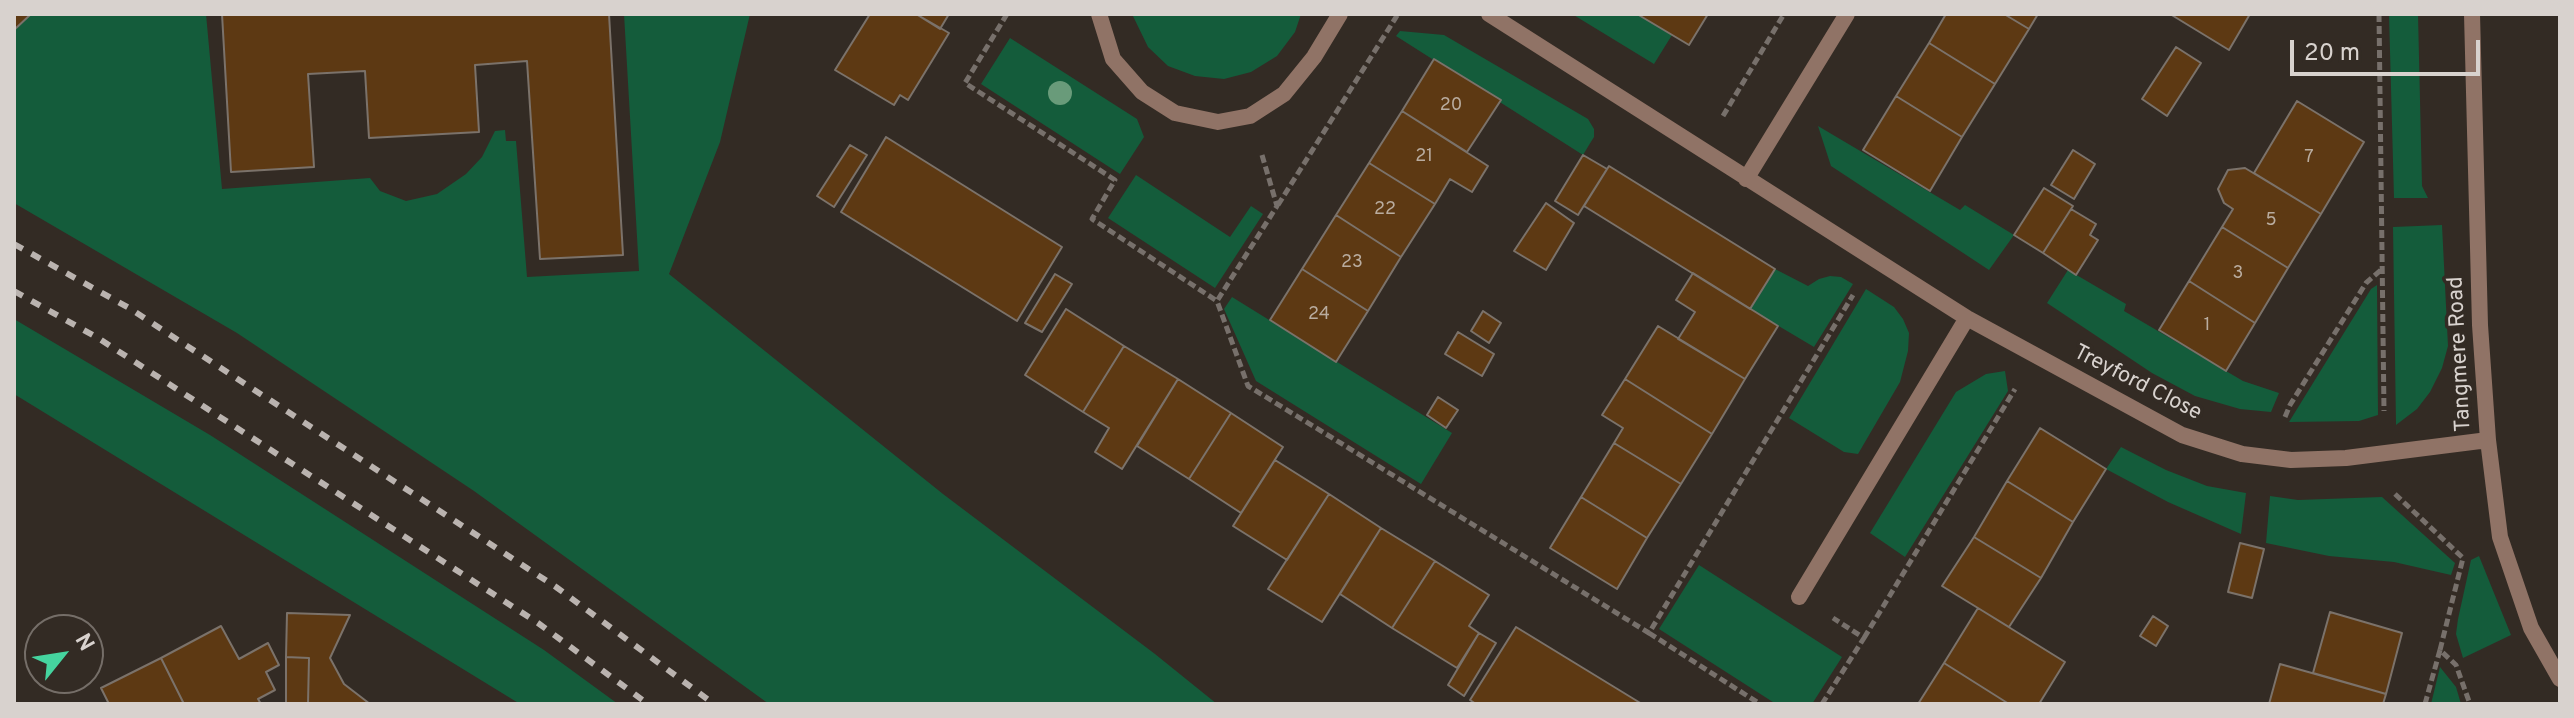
<!DOCTYPE html>
<html>
<head>
<meta charset="utf-8">
<style>
	body { margin:0 }
	#map { position:relative; width:2574px; height:718px; overflow:hidden; background:#332b24; font-family:Overpass,sans-serif }
	canvas { display:block }
	.frame { position:absolute; inset:0; border:16px solid #d8d2ce; pointer-events:none }
	.north { position:absolute; left:24px; top:614px; width:80px; height:80px; box-sizing:border-box; background:#332b24; border:2px solid #756e68; border-radius:50%; rotate:60deg; font-size:22px; font-weight:700; line-height:32px; text-align:center; color:#d8d2ce }
	.north::after { content:''; display:block; margin:auto; width:28px; height:36px; background:#45d49f; clip-path:polygon(50% 0,100% 100%,50% 72%,0 100%) }
	.scale { position:absolute; left:2290px; top:40px; width:190px; height:36px; box-sizing:border-box; border:4px solid #d8d2ce; border-top:0; padding-left:10px; font-size:24px; line-height:28px; white-space:nowrap; color:#d8d2ce; -webkit-text-stroke:6px #332b24; paint-order:stroke }
</style>
</head>
<body>
<div id="map">
<canvas width="2574" height="718"></canvas>
<div class="frame"></div>
<div class="north">N</div>
<div class="scale">20 m</div>
</div>
<script>
const c = document.querySelector('canvas').getContext('2d');
c.lineJoin = 'round';
function paint(path, color) { c.fillStyle = color; c.fill(path, 'evenodd'); }
const toPath = rows => new Path2D(rows.map(r => 'M' + r).join(''));
function strokePath(path, color, width, dash) { c.strokeStyle = color; c.lineWidth = width; c.lineCap = dash ? 'butt' : 'round'; c.setLineDash(dash || []); c.stroke(path); }
function write(font, color, halo, rows, align = 'center') {
  c.font = font + ' Overpass,sans-serif'; c.lineWidth = 7; c.setLineDash([]); c.textBaseline = 'middle'; c.strokeStyle = halo; c.fillStyle = color; for (const [text, x, y, turn = 0] of rows) {
    c.save(); c.translate(x, y); c.rotate((+turn || 0) * Math.PI / 180); c.textAlign = isNaN(turn) ? turn : align; if (halo) c.strokeText(text, 0, 0); c.fillText(text, 0, 0); c.restore();
  }
}
paint(toPath([
	[31,14,206,14,222,189,370,178,380,191,406,201,437,194,466,174,482,157,495,131,505,130,506,141,516,141,527,277,639,271,624,14,750,14,720,142,669,274,943,494,1155,654,1217,704,769,704,474,491,237,333,14,203,14,30],
	[1132,14,1301,14,1295,32,1277,56,1251,72,1224,79,1195,76,1168,66,1148,47],
	[1572,14,1637,14,1672,35,1654,64],
	[2389,14,2418,14,2422,186,2428,198,2394,198],
	[1400,31,1444,35,1588,119,1594,129,1594,137,1589,145,1583,155,1396,36],
	[1010,38,1137,119,1144,137,1120,174,981,84],
	[1818,126,1960,210,1965,205,2014,235,1989,270,1831,166],
	[1136,175,1230,237,1251,206,1263,214,1215,288,1108,218],
	[2442,225,2448,346,2442,368,2430,392,2417,409,2396,425,2393,227],
	[1775,269,1808,286,1819,279,1830,276,1841,277,1853,284,1814,347,1750,309],
	[2068,270,2126,304,2124,311,2243,381,2279,393,2271,412,2240,409,2195,396,2152,373,2047,303],
	[2377,285,2378,415,2359,421,2289,422,2371,289],
	[1866,289,1894,307,1903,319,1909,333,1908,351,1900,382,1858,454,1844,452,1789,418],
	[1232,297,1452,433,1421,484,1256,381,1224,309],
	[14,319,210,435,544,650,618,704,520,704,14,394],
	[2005,371,2008,391,1905,557,1870,533,1956,392,1986,374],
	[2121,447,2166,470,2207,486,2246,493,2241,534,2168,502,2106,469],
	[2270,496,2298,500,2382,497,2455,563,2451,575,2394,562,2329,556,2266,543],
	[2479,556,2511,635,2463,658,2456,634,2458,619,2471,560],
	[1699,565,1842,657,1812,704,1776,704,1659,629],
	[2440,667,2456,687,2461,704,2431,704]
]), '#145c3b');
const building = toPath([
	[14,14,31,14,14,30,14,14],
	[222,14,609,14,623,255,540,259,527,61,475,65,479,132,369,138,365,71,308,74,314,167,231,172,222,14],
	[870,14,916,14,949,33,908,100,900,95,894,105,835,70,870,14],
	[916,14,949,14,940,29,916,14],
	[1637,14,1708,14,1689,45,1637,14],
	[1946,14,2004,14,2029,29,1995,84,1929,43,1946,14],
	[2004,14,2038,14,2029,29,2004,14],
	[2170,14,2250,14,2229,50,2170,14],
	[1929,43,1995,84,1962,137,1896,96,1929,43],
	[2176,47,2201,63,2167,116,2142,99,2176,47],
	[1434,59,1501,100,1467,152,1402,111,1434,59],
	[1896,96,1962,137,1930,191,1863,150,1896,96],
	[2297,101,2364,142,2321,214,2254,173,2297,101],
	[1402,111,1488,166,1472,192,1450,179,1435,204,1369,163,1402,111],
	[886,137,1062,247,1017,321,841,212,886,137],
	[850,145,867,155,834,207,817,196,850,145],
	[2073,150,2095,164,2074,199,2051,185,2073,150],
	[1583,155,1607,169,1578,215,1555,201,1583,155],
	[1369,163,1435,204,1401,257,1336,215,1369,163],
	[1609,166,1775,269,1750,309,1584,206,1609,166],
	[2245,168,2321,214,2288,268,2222,227,2233,209,2224,203,2218,189,2228,170,2245,168],
	[2044,188,2073,206,2043,253,2014,235,2044,188],
	[1546,203,1574,223,1546,270,1514,251,1546,203],
	[2071,209,2096,224,2090,235,2098,240,2076,275,2043,253,2071,209],
	[1336,215,1401,257,1368,311,1302,269,1336,215],
	[2222,227,2288,268,2255,323,2189,281,2222,227],
	[1302,269,1368,311,1336,362,1270,320,1302,269],
	[1693,273,1778,326,1745,379,1678,339,1695,312,1676,300,1693,273],
	[1055,274,1072,284,1042,332,1025,323,1055,274],
	[2189,281,2255,323,2226,371,2159,330,2189,281],
	[1066,309,1124,346,1083,412,1025,375,1066,309],
	[1483,311,1501,323,1489,343,1471,331,1483,311],
	[1658,326,1745,379,1712,434,1625,379,1658,326],
	[1458,332,1494,354,1482,376,1445,354,1458,332],
	[1124,346,1178,379,1122,469,1095,452,1109,428,1083,412,1124,346],
	[1178,379,1231,413,1189,479,1137,446,1178,379],
	[1625,379,1712,434,1681,484,1614,443,1623,428,1602,415,1625,379],
	[1438,397,1458,410,1446,428,1427,415,1438,397],
	[1231,413,1283,447,1241,513,1189,479,1231,413],
	[2040,428,2106,469,2073,522,2007,481,2040,428],
	[1614,443,1681,484,1647,538,1581,497,1614,443],
	[1275,460,1329,494,1287,560,1233,526,1275,460],
	[2007,481,2073,522,2041,578,1974,537,2007,481],
	[1329,494,1381,528,1322,622,1268,589,1329,494],
	[1581,497,1647,538,1617,589,1550,548,1581,497],
	[1381,528,1435,561,1392,628,1340,594,1381,528],
	[1974,537,2041,578,2009,627,1942,586,1974,537],
	[2240,543,2264,549,2252,598,2228,592,2240,543],
	[1435,561,1489,595,1469,626,1479,633,1457,668,1392,628,1435,561],
	[1978,608,2065,662,2039,704,2009,704,1944,663,1978,608],
	[2330,612,2402,633,2386,694,2313,673,2330,612],
	[287,613,350,615,330,658,344,684,370,704,308,704,309,658,286,657,287,613],
	[2153,616,2168,626,2156,646,2140,636,2153,616],
	[221,626,239,659,268,643,279,665,266,672,275,690,258,699,261,704,184,704,161,658,221,626],
	[1516,627,1642,704,1476,704,1470,700,1516,627],
	[1479,633,1496,643,1464,696,1448,685,1479,633],
	[286,657,309,658,308,704,286,704,286,657],
	[161,658,184,704,109,704,101,688,161,658],
	[1944,663,2009,704,1918,704,1944,663],
	[2280,664,2386,694,2383,704,2269,704,2280,664]
]);
paint(building, '#5d3913');
strokePath(building, '#7b726a', 2);
strokePath(toPath([
	[1007,14,965,83,1115,180,1092,219,1217,301],
	[2379,14,2384,411],
	[1723,116,1784,14],
	[1262,155,1277,206,1217,301,1248,386,1649,633,1853,295],
	[1278,205,1398,14],
	[2285,417,2290,405,2366,283,2382,269],
	[2395,494,2463,558,2440,650,2456,665,2470,704],
	[1649,633,1760,704],
	[1864,638,2015,389],
	[1822,704,1864,638,1833,618],
	[2425,704,2440,650]
]), '#77706b', 5, [8, 4]);
strokePath(toPath([
	[1099,14,1113,59,1142,92,1175,113,1218,122,1250,116,1284,94,1314,57,1340,14],
	[1489,14,1967,318,2182,435,2242,454,2291,460,2346,458,2488,440],
	[2472,14,2480,325,2488,440,2500,537,2531,628,2560,679],
	[1746,179,1847,14],
	[1799,597,1967,318]
]), '#907366', 16);
strokePath(toPath([
	[14,244,129,308,556,587,714,704],
	[14,291,98,338,538,623,648,704]
]), '#bab3af', 6, [10, 10]);
c.fillStyle = '#699b7a';
for (const [x, y] of [
	[1060,93]
]) { c.beginPath(); c.arc(x, y, 12, 0, 2 * Math.PI); c.fill(); }
write('18px', '#b9ac9f', null, [
	["20",1451,106],
	["21",1424,157],
	["7",2309,158],
	["22",1385,210],
	["5",2271,221],
	["23",1352,263],
	["3",2238,274],
	["24",1319,315],
	["1",2207,326]
]);
write('22px', '#d8d2ce', '#332b24', [
	["Tangmere Road",2461,354,-93],
	["Treyford Close",2137,384,27]
]);
</script>
</body>
</html>
